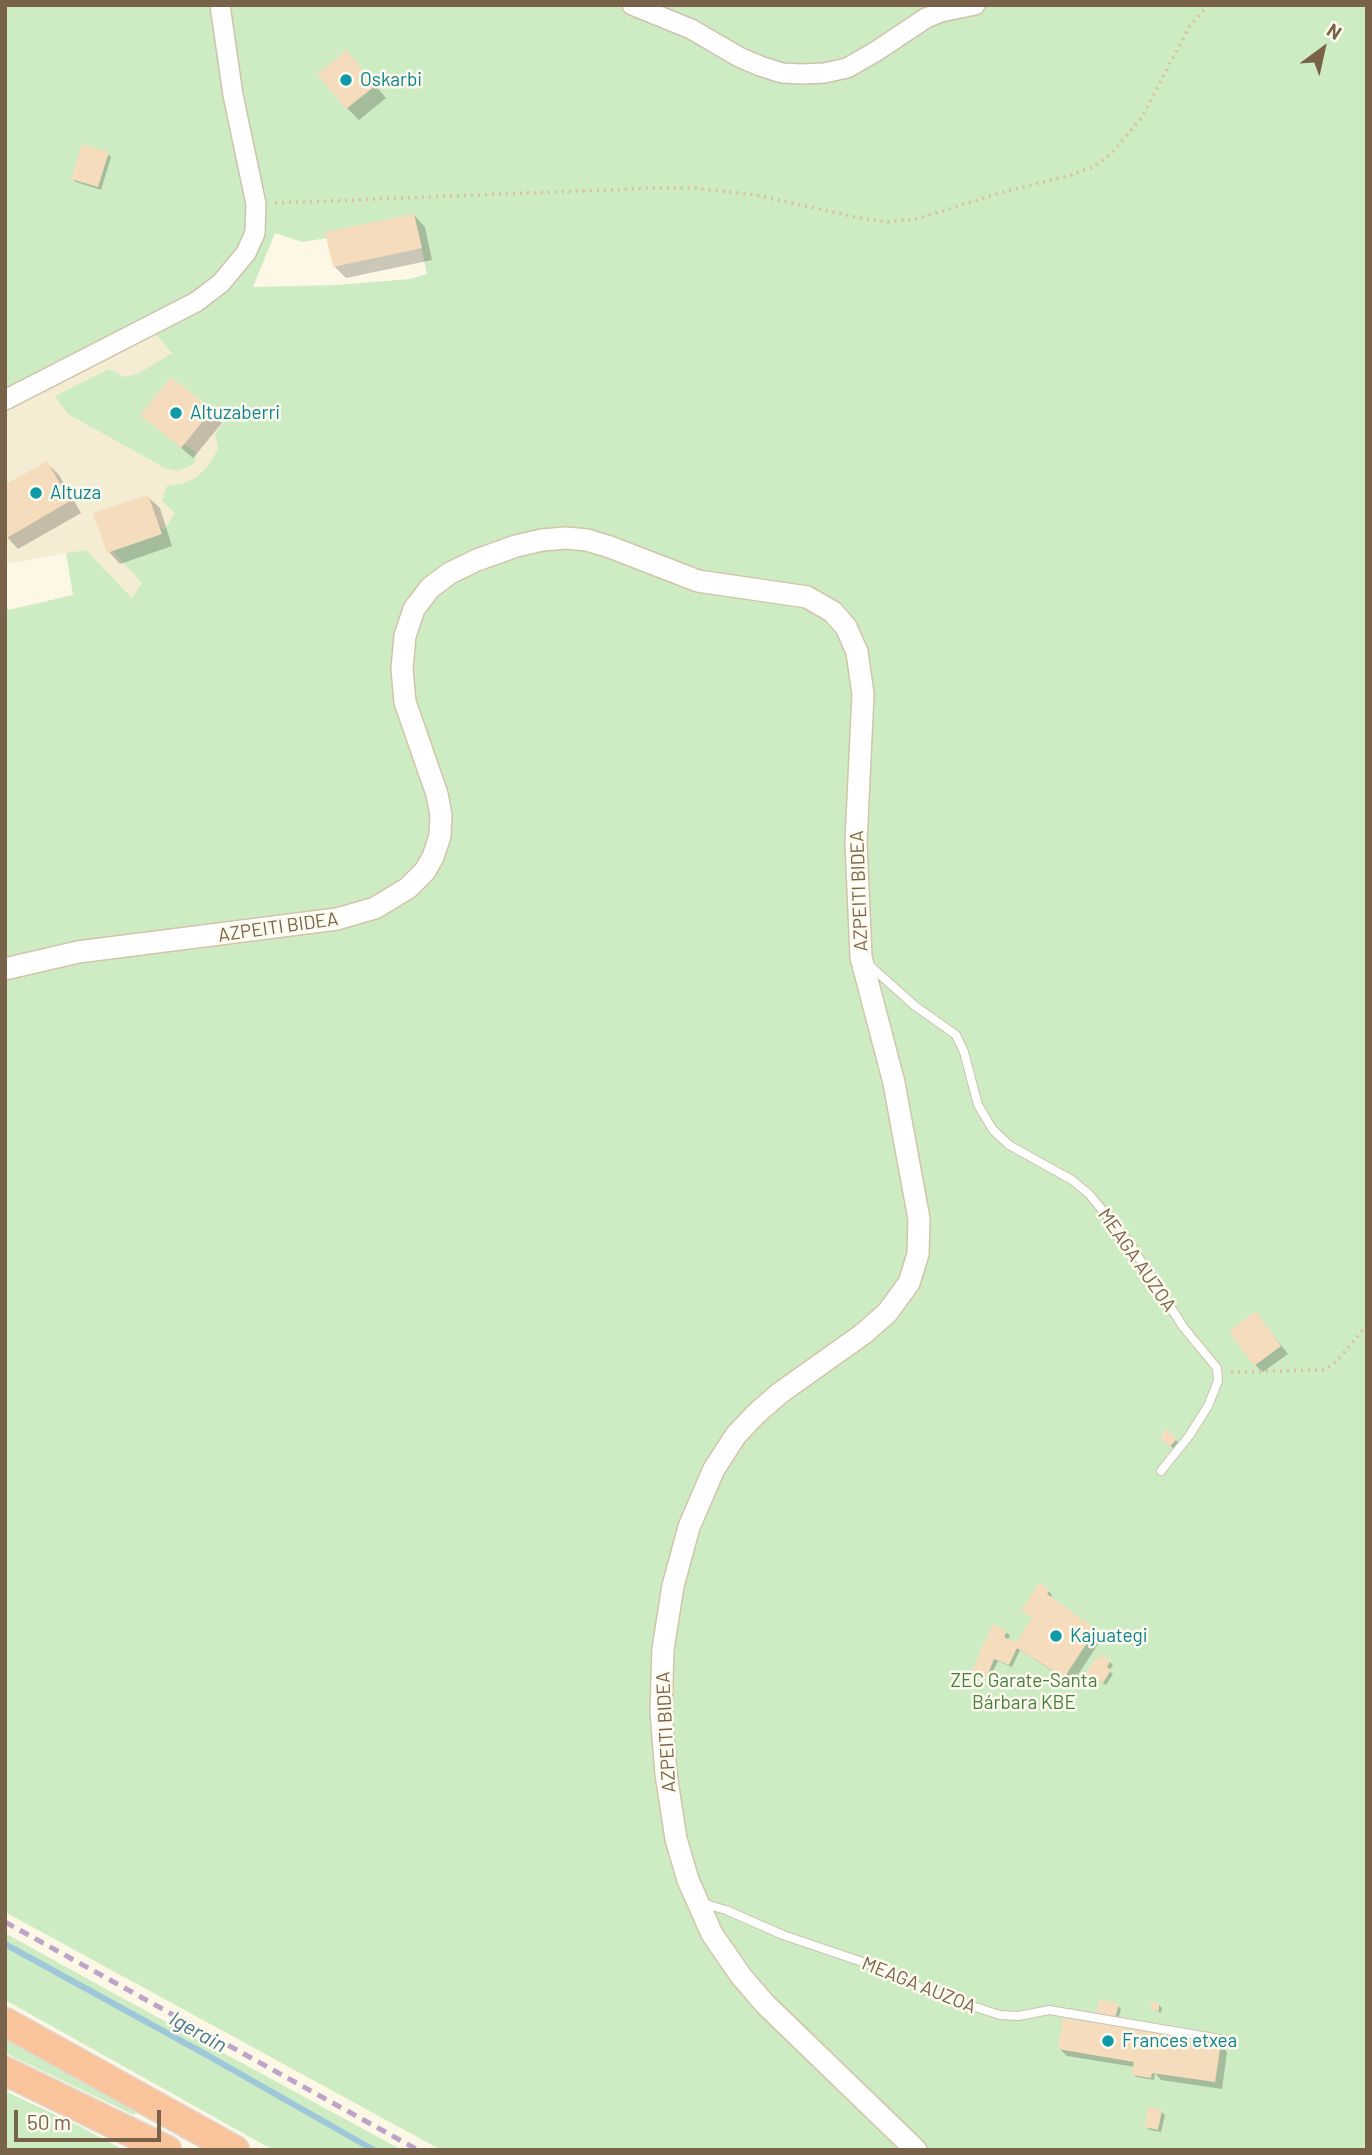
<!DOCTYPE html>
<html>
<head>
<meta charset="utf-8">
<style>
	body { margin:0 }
	#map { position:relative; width:1372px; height:2155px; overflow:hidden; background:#fdf8e6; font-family:Barlow,sans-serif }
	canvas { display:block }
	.frame { position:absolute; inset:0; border:7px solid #78624a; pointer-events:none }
	.north { position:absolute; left:1288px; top:14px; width:70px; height:70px; -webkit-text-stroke:5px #fffbee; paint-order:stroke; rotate:33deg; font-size:19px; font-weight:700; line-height:28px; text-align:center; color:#78624a }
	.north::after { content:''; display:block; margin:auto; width:24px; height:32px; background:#78624a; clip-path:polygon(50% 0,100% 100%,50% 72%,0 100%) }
	.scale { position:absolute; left:14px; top:2110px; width:147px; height:32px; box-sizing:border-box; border:4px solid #78624a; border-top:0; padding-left:9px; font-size:21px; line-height:24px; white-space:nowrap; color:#78624a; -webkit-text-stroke:5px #fffbee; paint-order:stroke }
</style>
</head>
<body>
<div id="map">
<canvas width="1372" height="2155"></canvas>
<div class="frame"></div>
<div class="north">N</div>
<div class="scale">50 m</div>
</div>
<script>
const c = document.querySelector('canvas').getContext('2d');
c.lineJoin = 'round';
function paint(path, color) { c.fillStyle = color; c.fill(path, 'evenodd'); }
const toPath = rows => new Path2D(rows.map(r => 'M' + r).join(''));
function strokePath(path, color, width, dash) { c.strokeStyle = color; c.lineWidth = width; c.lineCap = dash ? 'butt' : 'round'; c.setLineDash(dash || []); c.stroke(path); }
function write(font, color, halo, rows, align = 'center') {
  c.font = font + ' Barlow,sans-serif'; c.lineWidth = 5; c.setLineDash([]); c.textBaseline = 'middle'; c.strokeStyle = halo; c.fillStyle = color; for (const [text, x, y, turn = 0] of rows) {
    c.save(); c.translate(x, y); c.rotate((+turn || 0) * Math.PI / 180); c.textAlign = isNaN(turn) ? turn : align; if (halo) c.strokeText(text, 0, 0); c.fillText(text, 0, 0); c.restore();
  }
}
paint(toPath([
	[148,326,183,365,250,430,132,598,86,550,5,564,5,400]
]), '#f5ecd4');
paint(toPath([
	[5,5,1367,5,1367,2150,441,2150,5,1912,5,600,8,610,73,595,66,553,86,550,132,598,142,583,109,547,153,525,165,529,175,513,162,501,167,486,182,484,197,477,209,465,218,449,215,434,226,419,177,382,149,420,197,453,194,464,178,471,165,468,68,414,55,396,109,369,124,377,138,374,172,353,148,326,5,400],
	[416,224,427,274,410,279,337,285,253,287,275,233,302,242],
	[5,1933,104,1988,402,2150,273,2150,5,2000],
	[5,2039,100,2090,137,2111,134,2115,5,2053],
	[5,2091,77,2125,124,2150,5,2150]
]), '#cdecc4');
paint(toPath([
	[346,52,386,98,359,120,347,108],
	[108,154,111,157,101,190,76,182,73,179],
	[414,215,425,227,432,260,346,278,334,266],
	[210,412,222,423,193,458,142,415],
	[47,463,59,475,81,513,18,549,7,537],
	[148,497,160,508,172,546,120,564,109,552],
	[1256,1314,1288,1354,1263,1372,1255,1365],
	[1167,1432,1179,1443,1174,1449,1162,1437],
	[1049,1591,1052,1595,1050,1598,1102,1638,1072,1684,1020,1650,1012,1667,998,1661,990,1678,978,1672,974,1669,994,1627,1006,1632,1010,1636,1007,1641,1017,1645,1033,1619,1027,1614],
	[1110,1662,1113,1665,1109,1671,1113,1674,1106,1685,1091,1676],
	[1158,2004,1162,2008,1161,2013,1153,2009],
	[1118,2006,1121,2009,1118,2020,1101,2016,1098,2013],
	[1220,2044,1227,2052,1222,2089,1161,2080,1155,2073,1154,2080,1136,2077,1133,2074,1135,2067,1067,2056,1059,2048],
	[1161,2112,1165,2115,1161,2132,1150,2130,1146,2127]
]), '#0003');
strokePath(toPath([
	[5,1944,205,2054,374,2150]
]), '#9fc7da', 6);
paint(toPath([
	[347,50,375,86,346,109,317,74],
	[82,144,109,152,98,187,71,179],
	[414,214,422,248,333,267,325,232],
	[171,377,212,410,181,448,140,415],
	[47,461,70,501,5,539,5,485],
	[148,495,162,534,107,553,93,513],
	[1256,1311,1281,1346,1254,1366,1229,1331],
	[1167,1429,1177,1439,1169,1447,1160,1437],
	[1039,1583,1050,1590,1047,1594,1096,1629,1064,1678,1017,1648,1009,1665,994,1659,987,1676,972,1670,993,1624,1007,1631,1004,1637,1016,1643,1032,1618,1021,1611],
	[1102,1655,1111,1660,1107,1667,1111,1670,1103,1683,1086,1673,1096,1657,1100,1659],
	[1100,1999,1119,2004,1115,2018,1096,2013],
	[1151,2002,1159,2003,1159,2011,1151,2010],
	[1063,2018,1221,2043,1215,2082,1152,2073,1151,2078,1131,2075,1134,2062,1058,2049],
	[1148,2107,1162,2110,1158,2130,1145,2127]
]), '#f4dcbd');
const service = toPath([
	[868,964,915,1006,956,1035,964,1052,978,1105,993,1130,1009,1145,1072,1180,1089,1194,1128,1241,1184,1328,1217,1368,1218,1381,1208,1406,1189,1436,1161,1471],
	[702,1903,726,1910,783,1935,883,1969,929,1992,1000,2015,1019,2016,1049,2010,1232,2041]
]);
const tertiary = toPath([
	[632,5,691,29,739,57,760,66,782,73,802,74,824,73,847,68,875,52,926,18,941,12,975,5],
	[5,400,196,302,221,283,246,253,255,233,256,204,233,95,220,5]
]);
const secondary = toPath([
	[5,969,78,952,337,919,375,908,408,888,425,871,433,857,440,836,441,815,437,794,405,702,402,669,405,636,414,609,430,588,450,573,477,560,516,546,542,540,566,538,587,540,610,547,698,581,807,597,833,612,846,627,857,652,863,694,856,842,861,957,894,1083,919,1219,918,1254,909,1283,887,1313,863,1334,780,1393,757,1413,736,1435,714,1469,689,1527,673,1586,663,1649,661,1711,666,1774,676,1839,688,1880,712,1934,741,1976,765,2004,916,2150]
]);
const motorway = toPath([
	[5,2022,235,2150],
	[5,2071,167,2150]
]);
strokePath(service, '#cfc1ac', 10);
strokePath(tertiary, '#cfc1ac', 22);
strokePath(secondary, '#d3c3a9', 24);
strokePath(motorway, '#dfd9d4', 31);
strokePath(toPath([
	[275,203,655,188,692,188,756,195,864,219,888,222,916,219,1007,191,1068,176,1093,167,1111,154,1142,117,1189,27,1208,5],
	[1231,1372,1324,1370,1337,1361,1367,1325]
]), '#d9c0a0', 3.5, [2, 5]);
strokePath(service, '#fff', 8);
strokePath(tertiary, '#fff', 19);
strokePath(secondary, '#fff', 21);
strokePath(motorway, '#f9c49b', 28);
strokePath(toPath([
	[5,1922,418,2150]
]), '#bda4c8', 5, [10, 7]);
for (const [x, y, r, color] of [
	[346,80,7,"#0f9aa8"],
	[176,413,7,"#0f9aa8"],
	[36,493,7,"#0f9aa8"],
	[1056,1636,7,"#0f9aa8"],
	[1108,2041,7,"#0f9aa8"]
]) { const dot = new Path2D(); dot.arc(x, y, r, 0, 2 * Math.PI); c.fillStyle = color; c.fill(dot); strokePath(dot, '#fffbee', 2.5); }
write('19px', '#0d838f', '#fffbee', [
	["Oskarbi",360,80],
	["Altuzaberri",190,413],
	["Altuza",50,493],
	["Kajuategi",1070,1636],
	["Frances etxea",1122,2041]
], 'left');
write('19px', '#78624a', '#fffbee', [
	["AZPEITI BIDEA",859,891,-92],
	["AZPEITI BIDEA",278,927,-8],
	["MEAGA AUZOA",1137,1260,55],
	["AZPEITI BIDEA",666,1732,-93],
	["MEAGA AUZOA",919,1985,22]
]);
write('19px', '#487e41', '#fffbee', [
	["ZEC Garate-Santa",1024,1681],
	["Bárbara KBE",1024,1703]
]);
write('italic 21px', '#457894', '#fffbee', [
	["Igerain",198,2032,29]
]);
</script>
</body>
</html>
